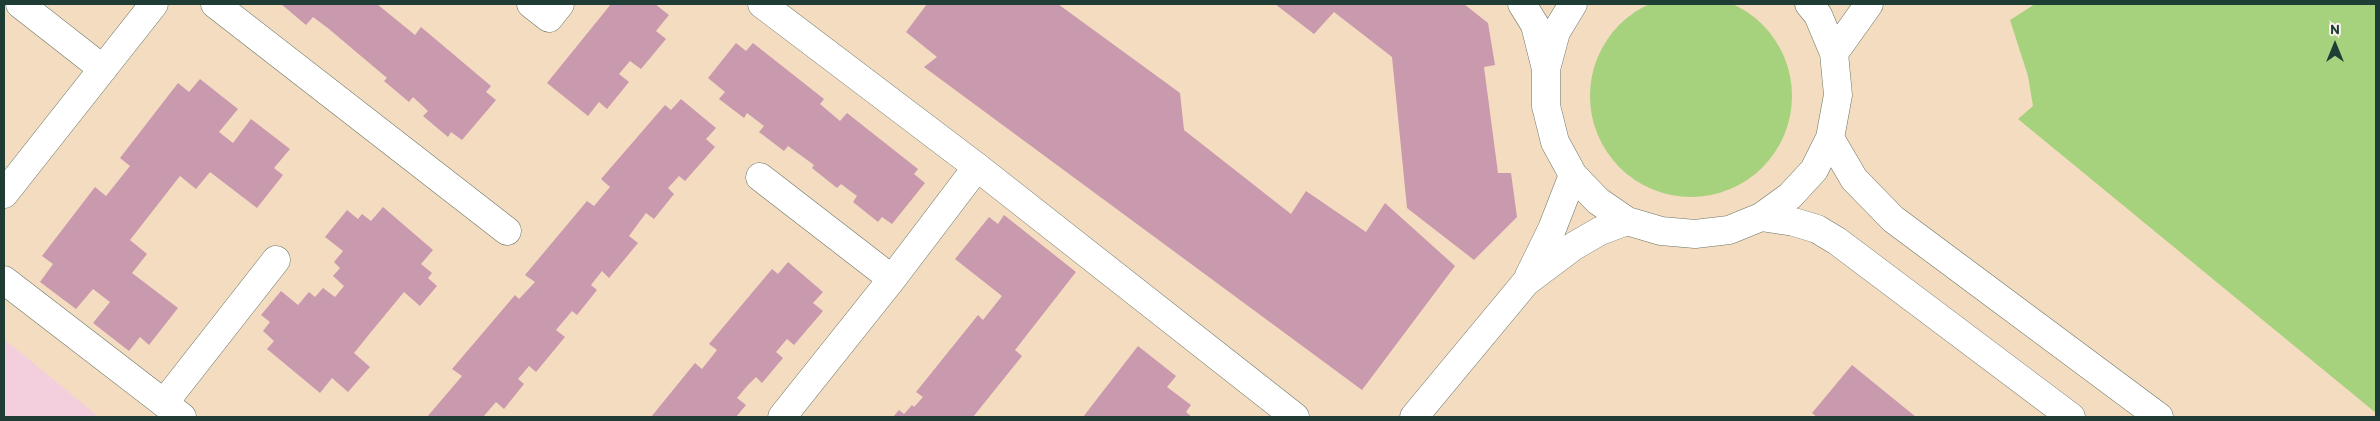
<!DOCTYPE html>
<html>
<head>
<meta charset="utf-8">
<style>
	body { margin:0 }
	#map { position:relative; width:2380px; height:421px; overflow:hidden; background:#f4dcc0; font-family:Itim,sans-serif }
	canvas { display:block }
	.frame { position:absolute; inset:0; border:5px solid #1f3d34; pointer-events:none }
	.north { position:absolute; left:2310px; top:20px; width:50px; height:50px; -webkit-text-stroke:4px #f7f3e8; paint-order:stroke; rotate:0deg; font-size:14px; font-weight:700; line-height:20px; text-align:center; color:#1f3d34 }
	.north::after { content:''; display:block; margin:auto; width:18px; height:22px; background:#1f3d34; clip-path:polygon(50% 0,100% 100%,50% 72%,0 100%) }
</style>
</head>
<body>
<div id="map">
<canvas width="2380" height="421"></canvas>
<div class="frame"></div>
<div class="north">N</div>
</div>
<script>
const c = document.querySelector('canvas').getContext('2d');
c.lineJoin = 'round';
function paint(path, color) { c.fillStyle = color; c.fill(path, 'evenodd'); }
const toPath = rows => new Path2D(rows.map(r => 'M' + r).join(''));
function strokePath(path, color, width, dash) { c.strokeStyle = color; c.lineWidth = width; c.lineCap = dash ? 'butt' : 'round'; c.setLineDash(dash || []); c.stroke(path); }
paint(toPath([
	[4,339,99,417,4,417]
]), '#f3cfde');
paint(toPath([
	'1590 96a101 101 0 1 1 202 0a101 101 0 1 1-202 0Z',
	[2035,4,2376,4,2376,413,2018,119,2033,106,2028,76,2010,20]
]), '#a6d17d');
paint(toPath([
	[281,4,377,4,415,35,421,27,491,86,486,92,496,100,462,140,451,132,448,137,423,116,428,111,413,97,409,102,384,81,387,78,329,29,313,17,306,25],
	[611,4,655,4,669,15,656,31,666,39,641,69,630,61,619,74,629,82,607,109,599,102,588,116,547,83],
	[927,4,1058,4,1180,93,1184,130,1291,214,1306,191,1366,232,1385,203,1455,266,1362,390,924,67,937,57,906,32],
	[1275,4,1464,4,1488,23,1495,65,1484,67,1498,173,1511,173,1517,217,1474,260,1407,208,1392,57,1334,12,1314,34],
	[736,43,746,51,753,43,824,99,820,104,840,121,847,113,918,169,914,174,925,183,892,224,882,217,878,222,853,202,857,196,841,184,837,188,812,168,814,165,788,146,784,151,759,132,764,126,747,113,744,118,719,99,725,92,708,78],
	[200,79,238,109,219,132,233,143,251,119,290,149,274,168,283,175,257,208,210,172,196,189,180,176,130,240,147,254,132,273,178,308,149,345,140,337,129,351,93,323,110,302,93,289,76,309,40,282,53,264,42,256,95,187,106,196,130,166,120,158,178,83,189,92],
	[681,99,716,128,706,139,715,147,685,181,679,176,668,188,674,194,654,219,646,213,629,236,638,243,609,278,602,271,591,285,597,290,577,315,572,311,556,330,565,337,536,372,529,366,518,379,524,384,504,409,496,402,483,417,427,417,462,376,452,369,515,295,519,299,535,282,525,275,587,201,594,206,610,187,601,179,665,105,671,110],
	[383,207,433,250,421,264,432,273,428,278,437,286,420,306,404,292,371,332,354,353,370,367,348,392,332,378,320,393,267,349,274,341,263,331,270,322,261,315,281,291,298,305,309,292,315,297,323,288,335,297,344,286,333,276,340,268,334,262,343,251,325,237,347,210,358,219,362,214,371,221],
	[1004,215,1076,272,1015,350,1022,356,973,417,893,417,899,410,904,414,912,405,914,407,923,397,916,392,978,315,983,320,1002,296,955,259,989,217,998,224],
	[788,262,823,292,813,303,823,311,794,345,787,339,776,352,783,358,762,383,756,377,747,386,737,398,746,405,736,417,651,417,695,363,702,369,717,350,709,344,772,269,778,274],
	[1138,346,1176,376,1167,387,1191,405,1186,412,1192,417,1083,417],
	[1852,365,1916,417,1817,417,1812,413]
]), '#c999ae');
const minor = toPath([
	[20,4,103,69],
	[215,4,507,231],
	[531,4,549,18,560,4],
	[760,177,892,279,782,417],
	[4,194,154,4],
	[892,279,977,167],
	[164,403,276,260]
]);
const tertiary = toPath([
	[762,4,977,167,1295,417],
	[4,280,182,417]
]);
const secondary = toPath([
	[1522,4,1535,25,1545,65],
	[1573,4,1556,32,1546,69,1546,106,1555,142,1573,175,1598,201,1627,221,1661,231,1695,234,1729,230,1761,217,1790,196,1814,170,1830,138,1838,95,1834,53,1818,15,1809,4],
	[1834,53,1869,4],
	[1830,138,1854,179,1893,219,2159,417],
	[1761,217,1794,222,1817,229,1837,241,2071,417],
	[1529,276,1552,229,1573,175],
	[1414,417,1526,282,1574,246,1600,231,1627,221]
]);
strokePath(minor, '#6a7565', 29);
strokePath(tertiary, '#6a7565', 29);
strokePath(secondary, '#6a7565', 29);
strokePath(minor, '#fff', 28);
strokePath(tertiary, '#fff', 28);
strokePath(secondary, '#fff', 28);
</script>
</body>
</html>
